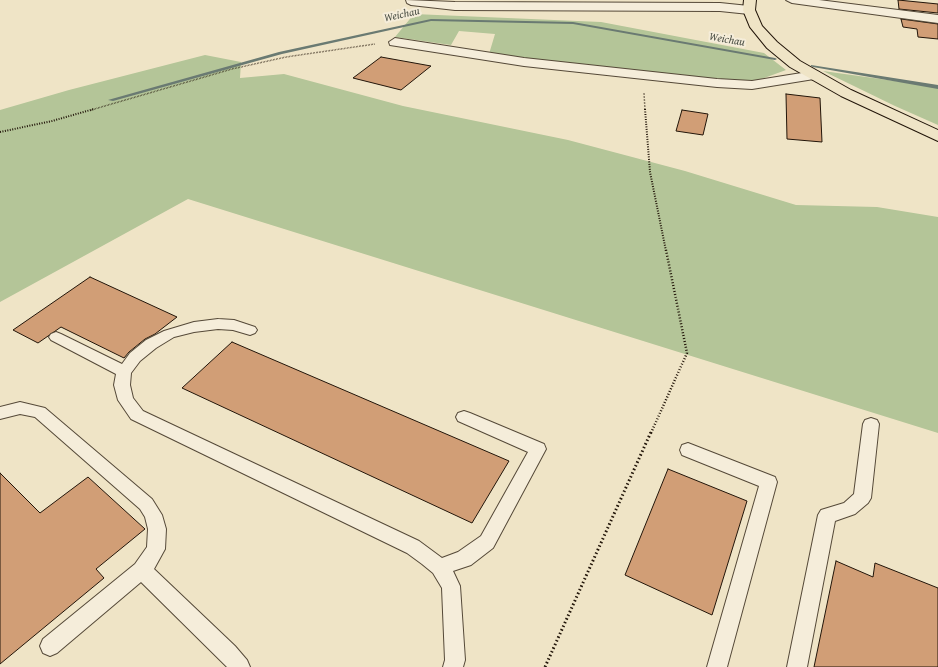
<!DOCTYPE html>
<html>
<head>
<meta charset="utf-8">
<style>
	body { margin:0 }
	canvas { display:block; background:#efe4c6 }
</style>
</head>
<body>
<canvas width="938" height="667"></canvas>
<script>
const c = document.querySelector('canvas').getContext('2d');
c.lineJoin = 'round';
function paint(path, color) { c.fillStyle = color; c.fill(path, 'evenodd'); }
const toPath = rows => new Path2D(rows.map(r => 'M' + r).join(''));
function strokePath(path, color, width, dash) { c.strokeStyle = color; c.lineWidth = width; c.lineCap = dash ? 'butt' : 'round'; c.setLineDash(dash || []); c.stroke(path); }
function write(font, color, halo, rows, align = 'center') {
  c.font = font + ' "Gentium Book Plus",serif'; c.lineWidth = 4; c.setLineDash([]); c.textBaseline = 'middle'; c.strokeStyle = halo; c.fillStyle = color; for (const [text, x, y, turn = 0] of rows) {
    c.save(); c.translate(x, y); c.rotate((+turn || 0) * Math.PI / 180); c.textAlign = isNaN(turn) ? turn : align; if (halo) c.strokeText(text, 0, 0); c.fillText(text, 0, 0); c.restore();
  }
}
paint(toPath([
	[414,14,601,22,764,53,786,70,756,81,691,77,489,54,495,34,459,31,451,45,395,37],
	[205,55,241,62,240,78,284,74,403,106,568,140,685,171,796,205,877,207,938,217,938,433,188,199,0,302,0,110,69,90],
	[823,71,938,87,938,125,895,106]
]), '#b4c598');
paint(toPath([
	[431,19,573,22,775,58,777,59,775,60,573,24,431,21,282,54,113,101,108,100,279,52,431,19],
	[811,65,938,85,938,89,813,67,811,66,811,65]
]), '#6a7a72');
const building = toPath([
	[898,0,938,4,938,13,899,9,898,0],
	[901,19,938,24,938,39,918,37,917,29,903,27,901,19],
	[381,57,431,66,401,90,353,78,381,57],
	[786,94,820,98,822,142,787,139,786,94],
	[682,110,708,114,703,135,676,131,682,110],
	[90,277,177,317,155,334,145,339,129,352,124,358,61,327,38,343,13,330,90,277],
	[232,342,509,461,472,523,182,388,232,342],
	[668,469,747,501,712,615,625,575,668,469],
	[0,473,40,513,88,477,145,529,96,569,104,578,0,664,0,473],
	[836,561,873,577,875,563,938,588,938,667,814,667,836,561]
]);
paint(building, '#d19e76');
strokePath(building, '#221509', 1);
const service = toPath([
	[218,319,234,320,255,327,257,330,255,333,250,335,233,330,218,329,194,332,174,337,156,348,140,361,131,373,130,385,133,398,143,411,419,541,442,558,458,552,481,536,528,452,458,421,456,417,458,413,464,411,470,413,544,444,546,449,493,548,471,565,453,571,460,586,465,660,463,667,443,667,445,660,442,588,433,573,422,564,407,553,131,419,118,400,114,385,116,374,51,340,49,337,51,334,56,332,61,334,122,364,130,353,146,340,164,331,194,322,218,319],
	[20,402,45,408,152,499,162,515,166,529,165,549,154,569,235,646,247,660,250,667,227,667,141,582,57,653,50,656,43,653,40,646,43,639,135,564,147,547,148,529,145,517,140,509,35,417,20,414,0,419,0,407,20,402],
	[871,418,877,420,879,424,871,498,868,503,855,514,835,521,807,667,787,667,818,515,821,510,844,503,854,494,863,424,865,420,871,418],
	[688,443,775,477,777,482,727,667,707,667,759,486,682,455,680,450,682,445,688,443]
]);
const minor = toPath([
	[406,0,455,2,720,3,749,6,755,10,749,14,720,11,455,10,411,5,407,3,406,0],
	[786,0,819,0,938,15,938,23,792,3,786,0],
	[395,38,524,58,717,79,752,81,814,71,819,72,821,75,819,78,814,79,752,89,717,87,524,66,390,45,389,42,395,38]
]);
const primary = toPath([
	[744,0,756,0,755,10,762,26,777,42,800,61,851,90,938,130,938,141,841,96,790,67,767,48,750,27,743,10,744,0]
]);
strokePath(service, '#554938', 2);
strokePath(minor, '#554938', 2);
strokePath(primary, '#221509', 2);
strokePath(toPath([
	[644,93,645,110],
	[91,110,232,69,286,57,375,44]
]), '#221509', 1.5, [0.5, 1]);
strokePath(toPath([
	[645,109,650,172,666,251],
	[0,132,52,121,94,109]
]), '#221509', 2, [1, 1.5]);
strokePath(toPath([
	[651,433,687,353,666,250]
]), '#221509', 2.5, [1, 2]);
strokePath(toPath([
	[545,667,651,432]
]), '#221509', 3, [1.5, 2.5]);
paint(service, '#f5edda');
paint(minor, '#f5edda');
paint(primary, '#efe4c6');
write('italic 11px', '#4c5046', '#f5edda', [
	["Weichau",402,15,-12],
	["Weichau",727,40,10]
]);
</script>
</body>
</html>
